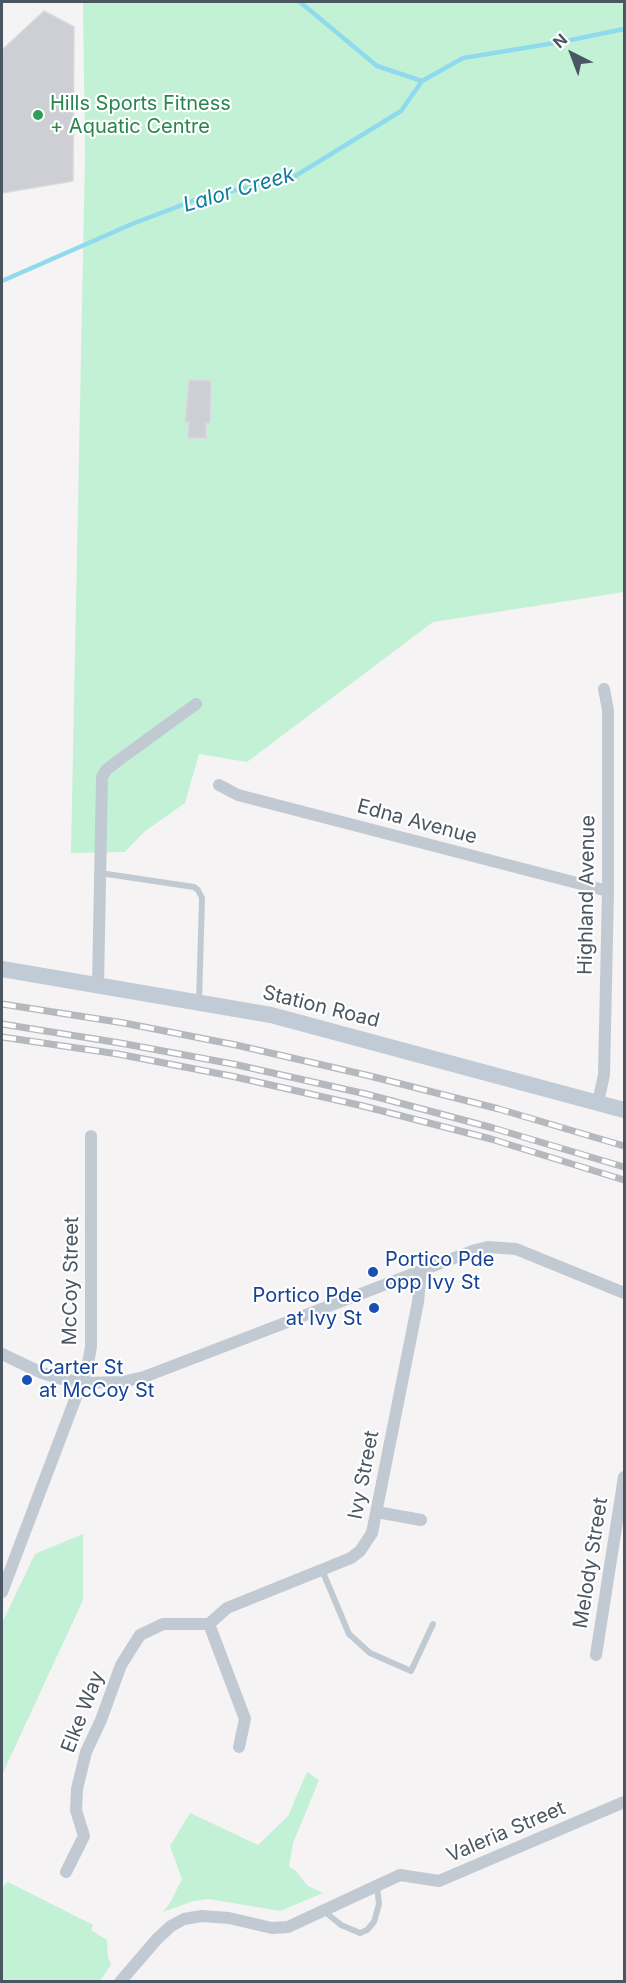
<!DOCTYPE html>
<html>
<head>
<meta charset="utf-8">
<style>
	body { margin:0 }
	#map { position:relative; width:626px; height:1983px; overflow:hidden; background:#f5f3f3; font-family:Inter,sans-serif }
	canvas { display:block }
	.frame { position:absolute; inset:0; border:3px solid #4a5661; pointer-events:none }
	.north { position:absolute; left:542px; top:24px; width:60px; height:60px; -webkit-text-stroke:4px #fff; paint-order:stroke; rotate:318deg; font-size:16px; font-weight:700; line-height:24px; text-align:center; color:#4a5661 }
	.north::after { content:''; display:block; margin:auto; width:21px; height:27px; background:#4a5661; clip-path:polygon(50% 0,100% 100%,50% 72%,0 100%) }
</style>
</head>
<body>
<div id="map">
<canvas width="626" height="1983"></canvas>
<div class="frame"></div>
<div class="north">N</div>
</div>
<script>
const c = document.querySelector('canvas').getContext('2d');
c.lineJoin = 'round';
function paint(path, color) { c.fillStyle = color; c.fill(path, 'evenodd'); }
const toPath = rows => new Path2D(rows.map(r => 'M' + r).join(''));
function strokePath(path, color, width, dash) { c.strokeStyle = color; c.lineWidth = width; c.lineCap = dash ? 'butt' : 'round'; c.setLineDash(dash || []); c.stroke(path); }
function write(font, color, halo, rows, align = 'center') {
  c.font = font + ' Inter,sans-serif'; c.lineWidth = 4.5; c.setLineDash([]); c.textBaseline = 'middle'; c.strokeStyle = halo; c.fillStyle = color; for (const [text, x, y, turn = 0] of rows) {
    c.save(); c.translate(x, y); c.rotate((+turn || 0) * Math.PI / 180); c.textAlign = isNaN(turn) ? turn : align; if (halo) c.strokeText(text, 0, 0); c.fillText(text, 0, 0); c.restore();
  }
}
paint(toPath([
	[83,2,624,2,624,592,433,622,247,762,199,754,185,803,144,832,125,852,71,853,85,156],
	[83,1534,83,1600,2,1775,2,1623,35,1554],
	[307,1772,319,1780,293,1843,289,1867,296,1871,308,1886,323,1893,280,1911,209,1899,193,1901,163,1912,170,1903,182,1879,170,1846,190,1813,258,1845,288,1816],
	[8,1882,93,1925,91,1930,107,1940,108,1957,111,1965,100,1981,2,1981,2,1888]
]), '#c3f1d5');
strokePath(toPath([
	[300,2,377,66,422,81,463,58,561,42,624,29],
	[2,281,132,224,203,197,292,178,401,111,422,81]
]), '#90daee', 4.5);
const building = toPath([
	[44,11,74,27,73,181,2,193,2,50,44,11],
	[189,380,211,381,210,423,206,423,206,438,188,438,189,422,185,422,189,380]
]);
paint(building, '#cdcfd5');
strokePath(building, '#d7d9de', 1.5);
strokePath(toPath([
	[100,873,194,887,198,890,202,898,199,1002],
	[322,1570,349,1634,370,1653,411,1671,433,1624],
	[324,1911,341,1925,360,1933,367,1930,374,1922,379,1904,377,1886]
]), '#c1cad2', 6);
strokePath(toPath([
	[219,785,238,795,608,891],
	[98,986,102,777,106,770,119,760,196,704],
	[598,1102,604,1075,608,891,608,710,604,689],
	[2,1354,42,1373,58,1378,83,1383,122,1382,144,1377,475,1250,488,1247,516,1249,624,1293],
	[377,1512,421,1520],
	[2,1592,87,1368,91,1347,91,1136],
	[209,1624,227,1608,351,1558,360,1551,372,1533,418,1302,421,1271],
	[209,1624,245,1719,239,1747],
	[596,1655,624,1477],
	[66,1872,84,1836,76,1810,77,1789,86,1752,101,1720,121,1665,140,1635,163,1624,209,1624],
	[120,1982,157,1939,171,1926,184,1919,202,1916,229,1918,272,1928,288,1927,400,1875,439,1881,624,1802]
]), '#c1cad2', 12);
strokePath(toPath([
	[2,969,271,1015,624,1110]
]), '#c1cbd6', 16);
const rail = toPath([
	[2,1004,124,1023,236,1045,370,1076,499,1109,624,1146],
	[2,1024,120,1043,233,1064,366,1094,493,1128,624,1167],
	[2,1037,118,1054,231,1076,363,1106,491,1139,624,1180]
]);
strokePath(rail, '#b5b8bd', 7);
strokePath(rail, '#fff', 4.5, [14]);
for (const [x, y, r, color] of [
	[38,115,6,"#2e9e5b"],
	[373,1272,6,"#1a4fb4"],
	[374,1308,6,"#1a4fb4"],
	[27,1380,6,"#1a4fb4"]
]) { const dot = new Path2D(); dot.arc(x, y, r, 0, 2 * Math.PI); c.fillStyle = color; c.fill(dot); strokePath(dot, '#fff', 2); }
write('20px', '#27864d', '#fff', [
	["Hills Sports Fitness",50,104],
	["+ Aquatic Centre",50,127]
], 'left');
write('20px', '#4a5661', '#fff', [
	["Edna Avenue",417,822,15],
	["Highland Avenue",587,895,-89],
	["Station Road",321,1007,14],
	["McCoy Street",71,1281,-89],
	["Ivy Street",364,1475,-79],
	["Melody Street",591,1563,-81],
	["Elke Way",83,1712,-69],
	["Valeria Street",506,1832,-23]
]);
write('20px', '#164399', '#fff', [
	["Portico Pde",385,1260],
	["opp Ivy St",385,1283],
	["Portico Pde",362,1296,"right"],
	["at Ivy St",362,1319,"right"],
	["Carter St",39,1368],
	["at McCoy St",39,1391]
], 'left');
write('italic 21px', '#0c7c9b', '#fff', [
	["Lalor Creek",239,190,-16]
]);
</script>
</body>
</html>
